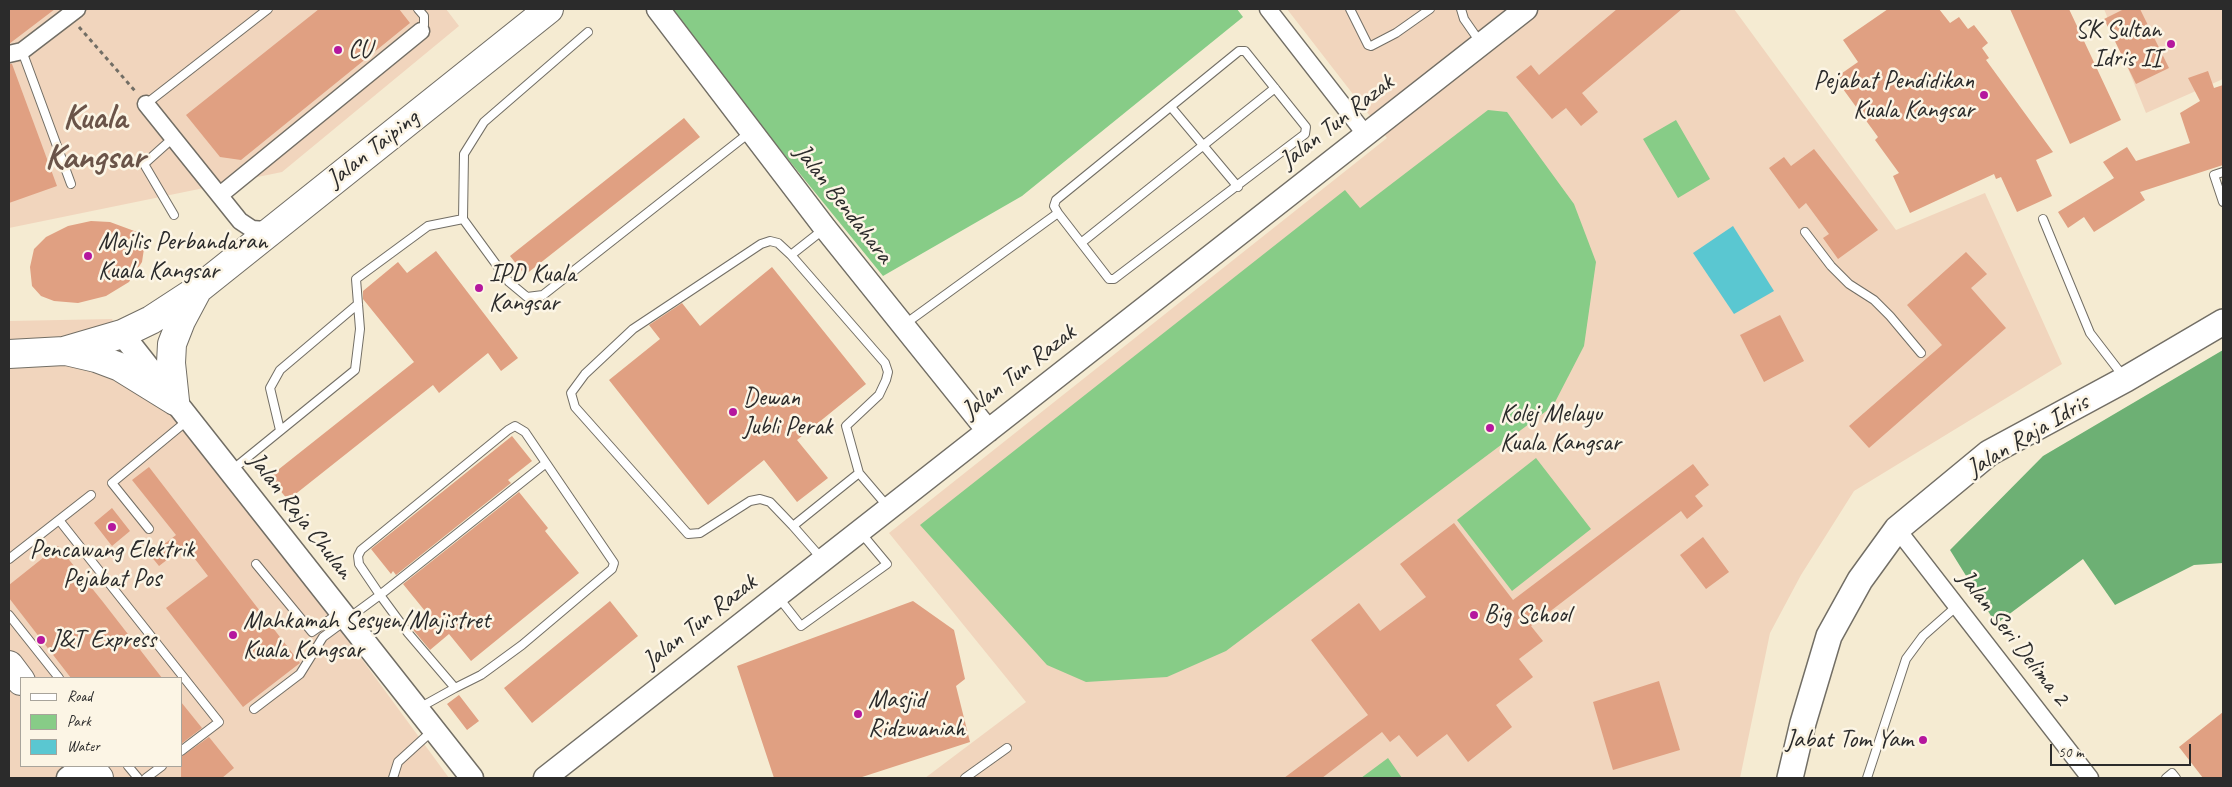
<!DOCTYPE html>
<html>
<head>
<meta charset="utf-8">
<style>
	body { margin:0 }
	#map { position:relative; width:2232px; height:787px; overflow:hidden; background:#f5ebd2; font-family:Caveat,sans-serif }
	canvas { display:block }
	.frame { position:absolute; inset:0; border:10px solid #2b2b2b; pointer-events:none }
	.legend { position:absolute; left:20px; top:677px; width:162px; height:90px; box-sizing:border-box; background:#fcf5e5; border:1px solid #a8a49b; margin:0; padding:6px 9px; list-style:none; font-size:15px; color:#2b2b2b }
	.legend li { display:flex; align-items:center; gap:10px; height:25px }
	.legend b { width:25px; border:1px solid #a8a49b }
	.scale { position:absolute; left:2050px; top:744px; width:141px; height:22px; box-sizing:border-box; border:2px solid #2b2b2b; border-top:0; padding-left:6px; font-size:15px; line-height:18px; white-space:nowrap; color:#2b2b2b; -webkit-text-stroke:4px #fcf5e5; paint-order:stroke }
</style>
</head>
<body>
<div id="map">
<canvas width="2232" height="787"></canvas>
<div class="frame"></div>
<ul class="legend">
<li><b style="height:6px;background:#fff"></b>Road</li>
<li><b style="height:14px;background:#87cc87"></b>Park</li>
<li><b style="height:14px;background:#5ac7d1"></b>Water</li>
</ul>
<div class="scale">50 m</div>
</div>
<script>
const c = document.querySelector('canvas').getContext('2d');
c.lineJoin = 'round';
function paint(path, color) { c.fillStyle = color; c.fill(path, 'evenodd'); }
const toPath = rows => new Path2D(rows.map(r => 'M' + r).join(''));
function strokePath(path, color, width, dash) { c.strokeStyle = color; c.lineWidth = width; c.lineCap = dash ? 'butt' : 'round'; c.setLineDash(dash || []); c.stroke(path); }
function write(font, color, halo, rows, align = 'center') {
  c.font = font + ' Caveat,sans-serif'; c.lineWidth = 5; c.setLineDash([]); c.textBaseline = 'middle'; c.strokeStyle = halo; c.fillStyle = color; for (const [text, x, y, turn = 0] of rows) {
    c.save(); c.translate(x, y); c.rotate((+turn || 0) * Math.PI / 180); c.textAlign = isNaN(turn) ? turn : align; if (halo) c.strokeText(text, 0, 0); c.fillText(text, 0, 0); c.restore();
  }
}
paint(toPath([
	[9,9,446,9,459,26,282,172,9,228],
	[1287,9,1734,9,1896,230,1985,193,2062,364,1854,491,1801,575,1770,633,1740,778,925,778,1026,702,889,533,1387,138],
	[2104,9,2223,9,2223,79,2146,113],
	[112,319,441,767,449,778,9,778,9,321],
	[21,678,181,678,181,766,21,766]
]), '#f1d5bd');
paint(toPath([
	[673,9,1237,9,1243,17,1022,196,883,276,696,46],
	[1488,110,1507,112,1574,204,1596,262,1584,346,1553,406,1226,651,1167,677,1086,682,1047,665,920,525,1345,190,1360,208],
	[1676,120,1710,179,1678,198,1643,139],
	[1536,458,1591,529,1512,591,1457,520],
	[1388,758,1402,778,1361,778]
]), '#87cc87');
paint(toPath([
	[2223,350,2223,563,2194,565,2115,605,2083,559,1996,624,1950,550,2043,456]
]), '#6db074');
paint(toPath([
	[1733,226,1774,291,1734,314,1693,253]
]), '#5ac7d1');
paint(toPath([
	[9,9,55,9,9,44],
	[319,9,399,9,410,23,241,160,220,157,186,115],
	[1617,9,1682,9,1582,93,1598,112,1581,126,1566,108,1552,119,1516,77,1531,65,1539,75],
	[1888,9,1939,9,1950,23,1959,17,1968,29,1974,25,1988,43,1982,48,1989,58,1986,60,2053,152,2036,160,2052,196,2017,212,2001,177,1996,179,1994,174,1910,213,1893,176,1899,173,1875,140,1878,137,1835,78,1858,62,1843,40],
	[2010,9,2069,9,2121,120,2070,144],
	[2124,9,2140,9,2169,68,2136,84,2104,19],
	[9,64,12,64,57,186,9,203],
	[2208,71,2214,88,2223,85,2223,165,2140,192,2145,200,2094,232,2084,217,2068,228,2058,212,2114,178,2103,162,2127,147,2136,161,2190,143,2180,113,2200,101,2188,78],
	[684,118,700,137,525,275,510,256],
	[1814,149,1878,230,1838,259,1823,238,1829,234,1806,203,1799,209,1769,168,1784,157,1791,166],
	[91,221,110,222,137,232,145,242,142,262,129,282,106,296,78,303,54,301,41,296,32,286,30,267,34,249,46,237,68,226],
	[436,251,518,358,501,371,488,353,439,393,433,385,288,500,269,477,414,362,363,299,363,291,398,262,407,273],
	[1966,252,1987,274,1971,288,2006,328,1869,448,1849,426,1942,345,1907,305],
	[772,267,866,384,797,440,828,478,797,502,764,460,708,505,609,380,660,339,649,325,682,303,700,326],
	[1780,315,1804,361,1764,382,1740,335],
	[512,436,532,461,508,480,511,483,396,575,393,571,391,574,371,549],
	[1693,464,1709,485,1695,496,1703,506,1687,519,1681,511,1531,626,1543,641,1519,659,1533,677,1496,705,1512,727,1468,762,1447,734,1417,757,1399,735,1390,742,1382,732,1322,778,1284,778,1368,715,1311,640,1359,603,1380,631,1426,597,1400,564,1454,523,1513,600],
	[149,467,300,663,243,707,166,608,208,576,185,546,159,566,150,555,176,535,132,480],
	[519,492,548,528,545,531,579,573,471,661,449,634,430,650,409,625,425,611,403,584],
	[112,508,130,531,112,546,94,523],
	[1703,537,1729,572,1706,589,1680,555],
	[58,546,103,602,162,678,71,678,9,598,9,585],
	[610,601,638,636,532,723,504,688],
	[913,601,954,630,965,679,956,686,970,742,859,778,774,778,737,666],
	[1659,681,1680,750,1613,770,1593,702],
	[459,695,479,721,467,730,447,704],
	[181,702,202,728,181,744],
	[2223,712,2223,778,2203,778,2179,747],
	[209,737,234,768,222,778,181,778,181,757]
]), '#e0a082');
const lane = toPath([
	[418,9,424,16,424,25,421,31],
	[1350,9,1368,45,1371,46,1396,33,1430,9],
	[1461,9,1464,19,1480,42],
	[588,32,484,122,464,154,463,219,509,282,527,297,543,295,749,133],
	[22,51,71,184],
	[146,104,268,9],
	[1171,107,1238,187],
	[173,138,144,164,174,215],
	[2223,172,2214,175,2223,202],
	[2043,219,2090,333,2123,376],
	[824,229,791,255,885,363,888,372,886,380,879,395,846,426,859,473],
	[1805,232,1831,266,1849,284,1874,300,1890,316,1921,353],
	[1081,243,1275,88],
	[791,255,778,243,770,241,761,244,633,329,585,374,571,393,575,407,688,534,700,533,750,501,760,499,770,502,793,526],
	[905,324,1058,213,1054,206,1056,200,1239,51,1245,51,1306,127,1305,134,1114,279,1109,279,1058,213],
	[280,430,270,388,280,370,358,304],
	[232,470,355,370,360,329,356,279,428,226,463,219],
	[59,520,219,722,181,751],
	[149,529,112,483,188,420],
	[9,559,91,495],
	[822,559,793,526,859,473,888,507],
	[256,564,312,632,339,613],
	[779,598,801,626,887,564,862,534],
	[9,615,59,678],
	[455,688,481,675,522,645,612,569,614,563,546,463,525,432,515,426,508,430,361,550,358,556,359,564,380,595,546,463],
	[254,709,300,674,323,637,380,595,408,633,455,688,419,708],
	[128,766,138,778],
	[146,778,162,766],
	[393,778,398,762,432,731],
	[965,778,1007,748],
	[1867,778,1906,659,1923,636,1957,606],
	[2166,778,2172,773,2176,778]
]);
const street = toPath([
	[1268,9,1366,135],
	[9,54,22,51,77,9],
	[146,104,240,221,252,229,265,230,272,228],
	[220,195,421,31],
	[1897,529,2090,778]
]);
const secondary = toPath([
	[658,9,825,228,988,431],
	[122,334,472,778],
	[68,778,84,766],
	[545,778,1526,9]
]);
const primary = toPath([
	[1790,778,1803,723,1829,636,1860,580,1897,529,1989,453,2126,379,2223,322]
]);
const highway = toPath([
	[66,351,96,358,120,367,175,401],
	[9,354,64,351,122,334,151,320,197,290,549,9],
	[175,401,171,363,172,344,181,321,197,291],
	[9,665,21,681],
	[89,766,99,778]
]);
strokePath(lane, '#726e65', 10);
strokePath(street, '#726e65', 19);
strokePath(secondary, '#726e65', 25);
strokePath(primary, '#726e65', 28);
strokePath(highway, '#726e65', 30);
strokePath(toPath([
	[79,27,136,92]
]), '#726e65', 3, [4, 4]);
strokePath(lane, '#fff', 8);
strokePath(street, '#fff', 16);
strokePath(secondary, '#fff', 22);
strokePath(primary, '#fff', 25);
strokePath(highway, '#fff', 28);
for (const [x, y, r, color] of [
	[2171,44,5,"#b5179e"],
	[338,50,5,"#b5179e"],
	[1984,95,5,"#b5179e"],
	[88,256,5,"#b5179e"],
	[479,288,5,"#b5179e"],
	[733,412,5,"#b5179e"],
	[1490,428,5,"#b5179e"],
	[112,527,5,"#b5179e"],
	[1474,615,5,"#b5179e"],
	[233,635,5,"#b5179e"],
	[41,640,5,"#b5179e"],
	[858,714,5,"#b5179e"],
	[1923,740,5,"#b5179e"]
]) { const dot = new Path2D(); dot.arc(x, y, r, 0, 2 * Math.PI); c.fillStyle = color; c.fill(dot); strokePath(dot, '#fcf5e5', 2); }
write('25px', '#2b2b2b', '#fcf5e5', [
	["SK Sultan",2161,30,"right"],
	["Idris II",2161,59,"right"],
	["CU",348,50],
	["Pejabat Pendidikan",1974,81,"right"],
	["Kuala Kangsar",1974,110,"right"],
	["Majlis Perbandaran",98,242],
	["Kuala Kangsar",98,271],
	["IPD Kuala",489,274],
	["Kangsar",489,303],
	["Dewan",743,398],
	["Jubli Perak",743,427],
	["Kolej Melayu",1500,414],
	["Kuala Kangsar",1500,443],
	["Pencawang Elektrik",112,550,"center"],
	["Pejabat Pos",112,579,"center"],
	["Big School",1484,615],
	["Mahkamah Sesyen/Majistret",243,621],
	["Kuala Kangsar",243,650],
	["J&T Express",51,640],
	["Masjid",868,700],
	["Ridzwaniah",868,729],
	["Jabat Tom Yam",1913,740,"right"]
], 'left');
write('25px', '#2b2b2b', '#fcf5e5', [
	["Jalan Tun Razak",1337,122,-38],
	["Jalan Taiping",373,149,-38],
	["Jalan Bendahara",843,204,52],
	["Jalan Tun Razak",1019,372,-38],
	["Jalan Raja Idris",2028,436,-31],
	["Jalan Raja Chulan",300,516,52],
	["Jalan Tun Razak",700,622,-38],
	["Jalan Seri Delima 2",2013,638,52]
]);
write('bold 35px', '#6a5449', '#fcf5e5', [
	["Kuala",95,119],
	["Kangsar",95,159]
]);
</script>
</body>
</html>
